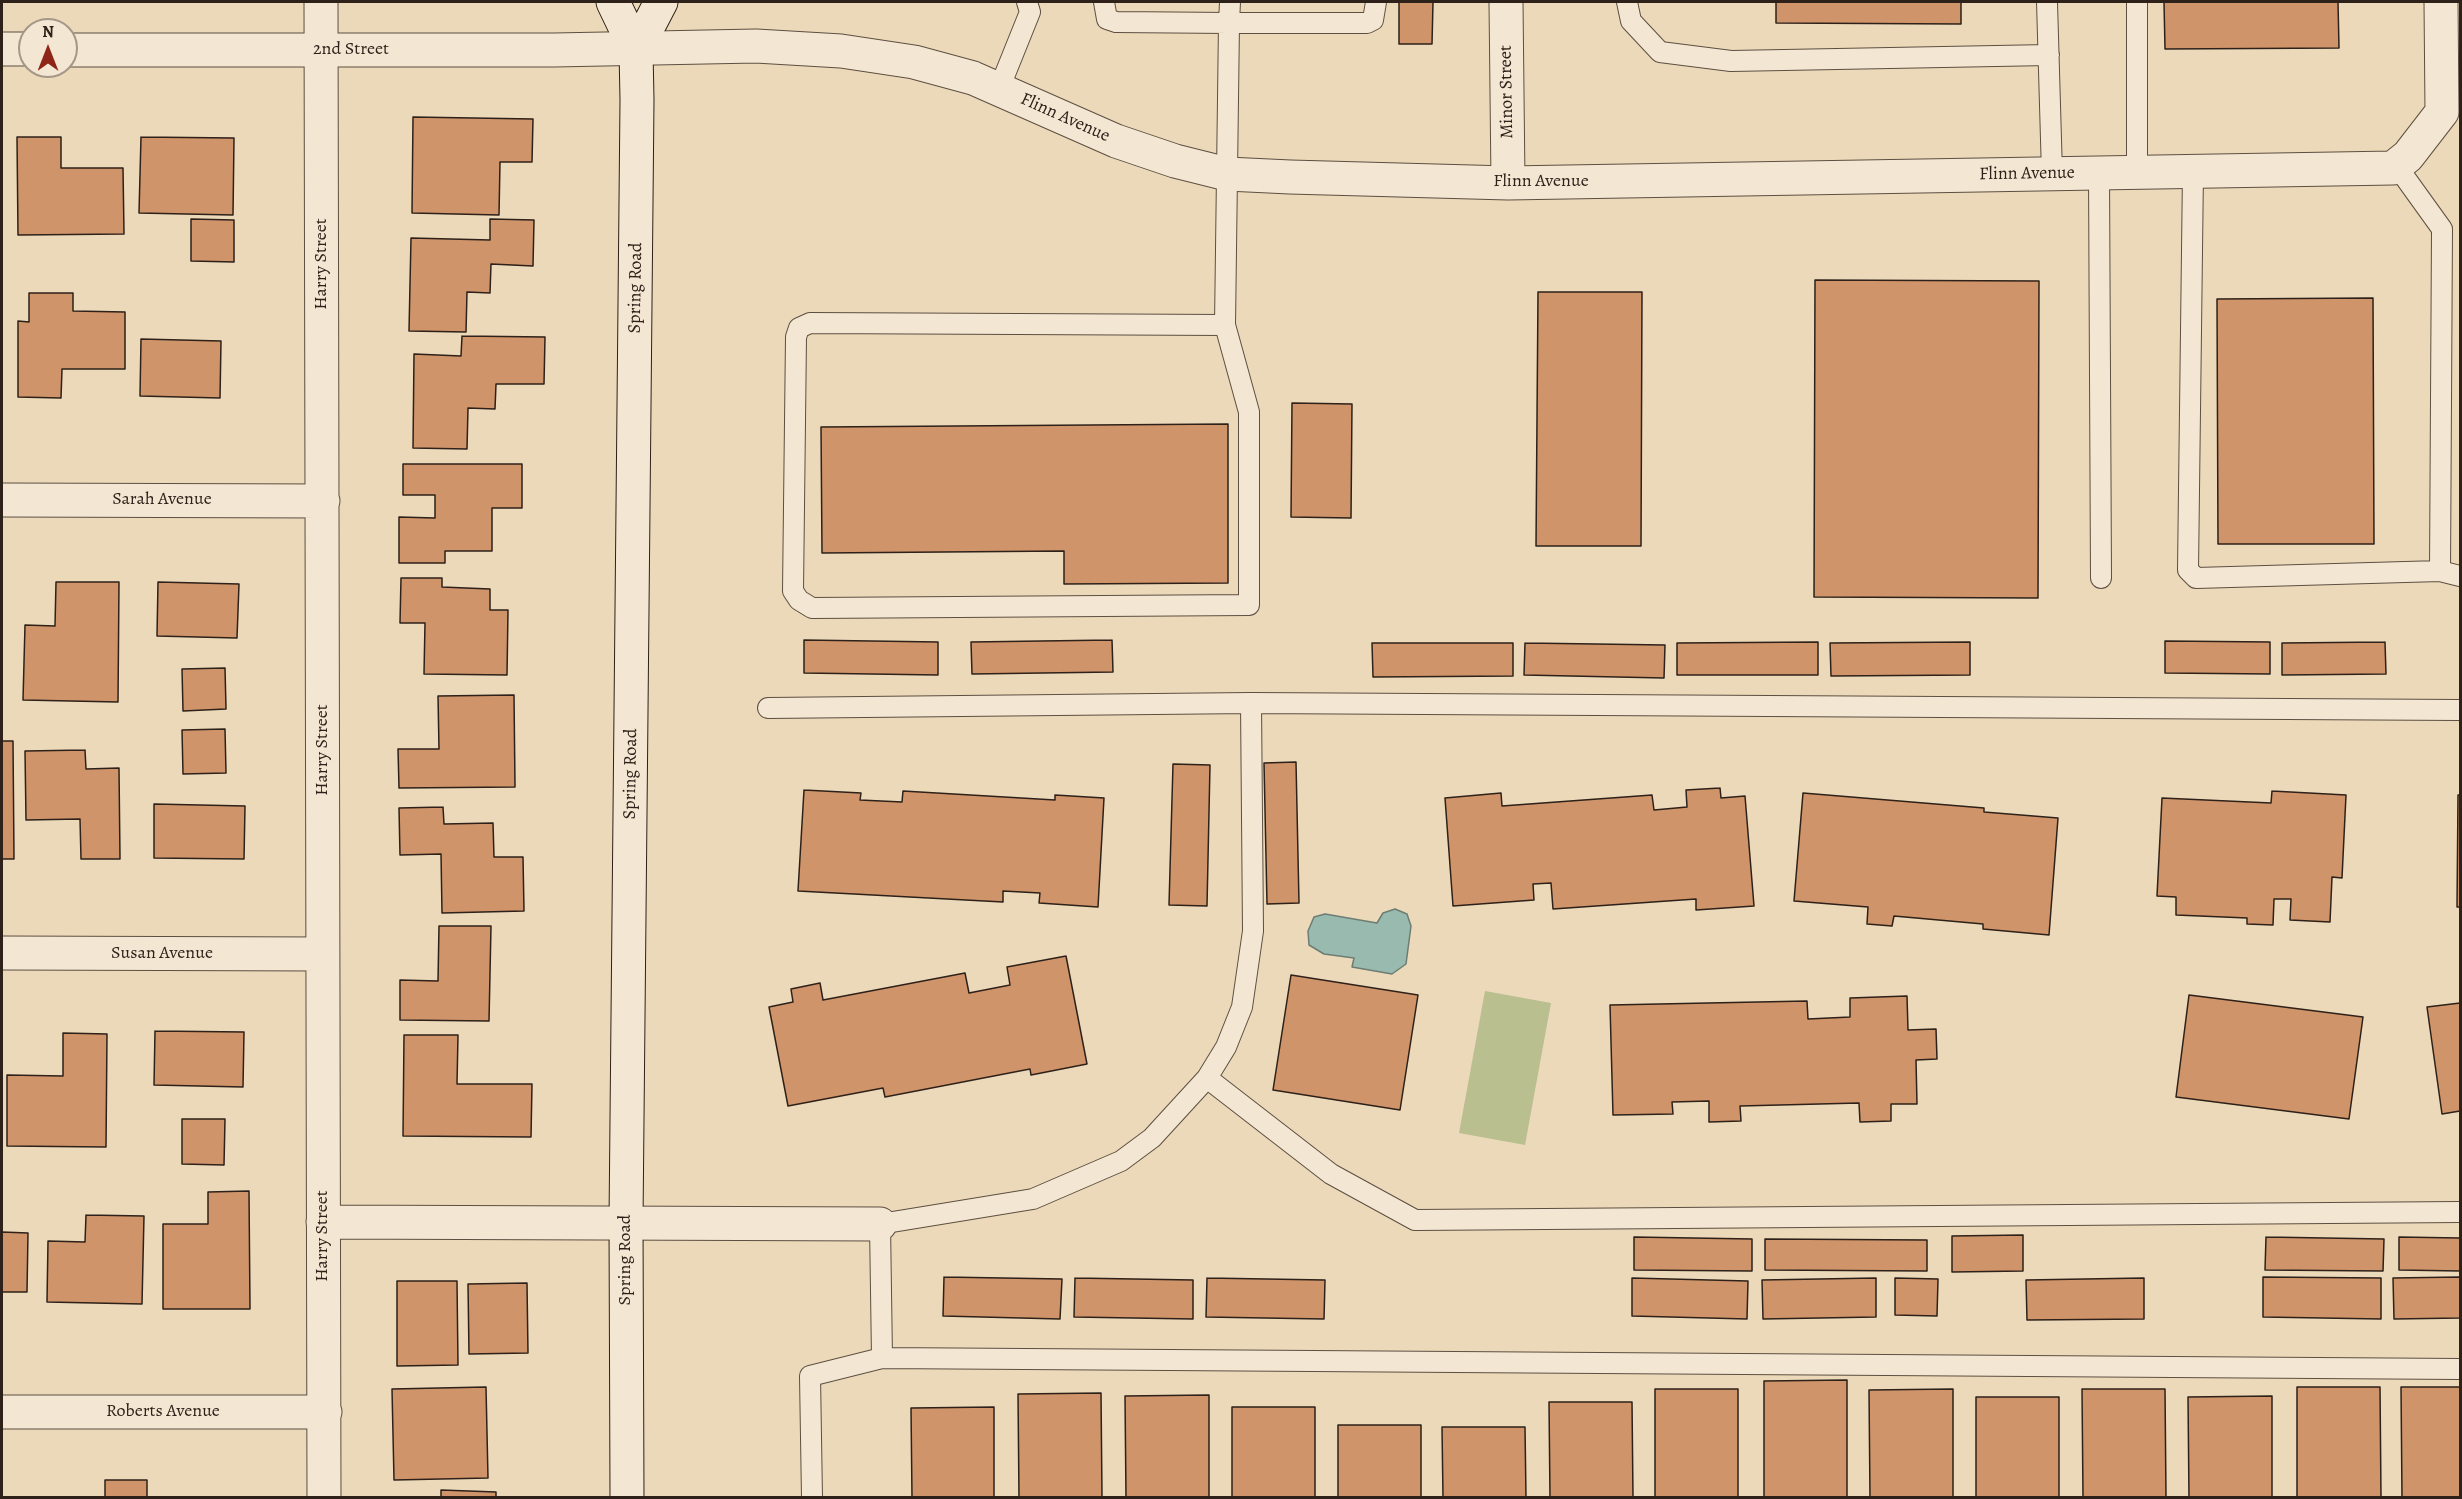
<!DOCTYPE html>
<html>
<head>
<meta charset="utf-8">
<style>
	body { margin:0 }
	#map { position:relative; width:2462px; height:1499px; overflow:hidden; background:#ecd9ba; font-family:Alegreya,serif }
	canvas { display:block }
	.frame { position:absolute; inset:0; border:3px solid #2d2119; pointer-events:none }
	.north { position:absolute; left:18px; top:18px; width:60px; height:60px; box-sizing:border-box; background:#f3e6d2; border:2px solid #a49788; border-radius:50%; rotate:0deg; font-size:16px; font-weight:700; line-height:24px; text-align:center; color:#2d2119 }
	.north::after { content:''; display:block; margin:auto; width:21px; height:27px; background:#8f2418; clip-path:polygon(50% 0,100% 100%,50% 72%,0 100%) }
</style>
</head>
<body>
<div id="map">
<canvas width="2462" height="1499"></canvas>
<div class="frame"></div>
<div class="north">N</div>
</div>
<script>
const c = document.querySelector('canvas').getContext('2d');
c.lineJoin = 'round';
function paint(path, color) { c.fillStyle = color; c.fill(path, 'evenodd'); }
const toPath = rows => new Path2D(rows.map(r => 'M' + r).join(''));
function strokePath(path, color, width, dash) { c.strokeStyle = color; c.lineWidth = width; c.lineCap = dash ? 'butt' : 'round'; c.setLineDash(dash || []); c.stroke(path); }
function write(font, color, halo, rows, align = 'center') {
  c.font = font + ' Alegreya,serif'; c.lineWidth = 5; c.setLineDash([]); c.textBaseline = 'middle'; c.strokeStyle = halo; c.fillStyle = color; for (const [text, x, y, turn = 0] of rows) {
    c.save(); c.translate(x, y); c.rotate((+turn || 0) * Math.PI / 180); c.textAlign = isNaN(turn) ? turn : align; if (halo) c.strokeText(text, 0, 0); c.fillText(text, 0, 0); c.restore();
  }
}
paint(toPath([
	[1485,991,1551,1003,1525,1145,1459,1133]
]), '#b9bf8f');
const water = toPath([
	[1395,909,1407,914,1411,926,1406,964,1392,974,1352,967,1354,958,1324,954,1309,945,1308,931,1314,917,1325,914,1377,923,1383,913,1395,909]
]);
paint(water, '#99baaf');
strokePath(water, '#6e7d73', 1.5);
const building = toPath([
	[1399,2,1433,2,1432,44,1399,44,1399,2],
	[1776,2,1961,2,1961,24,1776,23,1776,2],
	[2164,2,2338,2,2339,48,2165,49,2164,2],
	[413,117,533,119,532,162,500,162,499,215,412,213,413,117],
	[17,137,61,137,61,168,123,168,124,234,18,235,17,137],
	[141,137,234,138,233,215,139,213,141,137],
	[191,219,234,220,234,262,191,261,191,219],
	[490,219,534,220,533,266,491,264,490,293,467,292,466,332,409,331,411,238,490,240,490,219],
	[1815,280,2039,281,2038,598,1814,597,1815,280],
	[1538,292,1642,292,1641,546,1536,546,1538,292],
	[29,293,73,293,73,311,125,312,125,369,62,369,61,398,18,397,18,321,29,322,29,293],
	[2373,298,2374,544,2218,544,2217,299,2373,298],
	[462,336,545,337,544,384,496,384,495,409,468,408,467,449,413,448,414,354,461,356,462,336],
	[141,339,221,341,220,398,140,396,141,339],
	[1292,403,1352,404,1351,518,1291,517,1292,403],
	[1228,424,1228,583,1064,584,1064,551,822,553,821,427,1228,424],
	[403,464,522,464,522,508,492,508,492,551,445,551,445,563,399,563,399,517,435,518,435,495,403,495,403,464],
	[401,578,442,578,442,587,490,589,490,610,508,610,507,675,424,674,425,623,400,623,401,578],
	[56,582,119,582,118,702,23,700,25,625,55,626,56,582],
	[158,582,239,584,237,638,157,636,158,582],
	[804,640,938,642,938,675,804,673,804,640],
	[1112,640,1113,672,972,674,971,642,1112,640],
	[2165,641,2270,642,2270,674,2165,673,2165,641],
	[1818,642,1818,675,1677,675,1677,643,1818,642],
	[1970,642,1970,675,1831,676,1830,643,1970,642],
	[2385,642,2386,674,2282,675,2282,643,2385,642],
	[1372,643,1513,643,1513,676,1373,677,1372,643],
	[1525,643,1665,645,1664,678,1524,675,1525,643],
	[225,668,226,709,183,711,182,669,225,668],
	[514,695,515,787,399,788,398,749,439,749,438,696,514,695],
	[225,729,226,773,183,774,182,730,225,729],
	[2,741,13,741,14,859,2,859,2,741],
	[85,750,86,769,119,768,120,859,81,859,80,819,26,820,25,751,85,750],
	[1296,762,1299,903,1267,904,1264,763,1296,762],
	[1173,764,1210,765,1207,906,1169,905,1173,764],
	[1720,788,1721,798,1745,796,1754,906,1696,910,1696,899,1553,909,1551,883,1533,884,1534,900,1453,906,1445,798,1501,793,1502,806,1652,795,1654,810,1687,807,1686,790,1720,788],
	[804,790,861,793,860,800,902,802,903,791,1055,800,1055,795,1104,798,1098,907,1039,903,1040,893,1003,891,1003,902,798,891,804,790],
	[2272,791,2346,795,2342,878,2332,877,2330,922,2290,920,2291,899,2274,899,2273,925,2247,924,2247,918,2176,915,2176,897,2157,896,2162,798,2271,803,2272,791],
	[1803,793,1984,808,1984,812,2058,818,2049,935,1983,929,1983,924,1894,916,1892,926,1867,924,1868,907,1794,901,1803,793],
	[2458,795,2460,795,2460,907,2457,907,2458,795],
	[154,804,245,806,244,859,154,858,154,804],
	[443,807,444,824,493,823,494,857,523,857,524,911,442,913,441,854,400,855,399,808,443,807],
	[439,926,491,926,489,1021,400,1020,400,980,438,981,439,926],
	[1066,956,1087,1064,1031,1075,1030,1069,885,1097,883,1088,788,1106,769,1007,793,1002,791,989,820,983,823,1000,965,973,969,993,1010,985,1007,967,1066,956],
	[1291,975,1418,995,1400,1110,1273,1090,1291,975],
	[2189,995,2363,1017,2349,1119,2176,1097,2189,995],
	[1907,996,1908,1030,1936,1029,1937,1059,1916,1060,1917,1104,1891,1104,1891,1121,1860,1122,1859,1103,1740,1106,1741,1121,1709,1122,1709,1101,1672,1102,1673,1114,1613,1115,1610,1005,1807,1001,1808,1019,1850,1017,1850,998,1907,996],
	[2460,1003,2460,1111,2442,1114,2427,1007,2460,1003],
	[155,1031,244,1032,243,1087,154,1085,155,1031],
	[63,1033,107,1034,106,1147,7,1146,7,1075,63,1076,63,1033],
	[404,1035,458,1035,457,1084,532,1084,531,1137,403,1136,404,1035],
	[182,1119,225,1119,224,1165,182,1164,182,1119],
	[249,1191,250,1309,163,1309,163,1224,208,1224,208,1192,249,1191],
	[86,1215,144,1216,142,1304,47,1302,48,1241,85,1242,86,1215],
	[2,1232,28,1233,27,1292,2,1292,2,1232],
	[2023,1235,2023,1271,1952,1272,1952,1236,2023,1235],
	[1634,1237,1752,1239,1752,1271,1634,1270,1634,1237],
	[2266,1237,2384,1239,2383,1271,2265,1270,2266,1237],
	[2399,1237,2460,1238,2460,1271,2399,1270,2399,1237],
	[1765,1239,1927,1240,1927,1271,1765,1270,1765,1239],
	[944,1277,1062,1279,1060,1319,943,1316,944,1277],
	[2263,1277,2381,1278,2381,1319,2263,1317,2263,1277],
	[2460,1277,2460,1318,2394,1319,2393,1278,2460,1277],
	[1075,1278,1193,1280,1193,1319,1074,1317,1075,1278],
	[1207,1278,1325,1280,1324,1319,1206,1317,1207,1278],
	[1632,1278,1748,1281,1747,1319,1632,1316,1632,1278],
	[1876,1278,1876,1317,1763,1319,1762,1280,1876,1278],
	[1895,1278,1938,1279,1937,1316,1895,1315,1895,1278],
	[2144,1278,2144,1319,2027,1320,2026,1280,2144,1278],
	[397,1281,457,1281,458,1365,397,1366,397,1281],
	[527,1283,528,1353,469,1354,468,1284,527,1283],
	[1847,1380,1847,1498,1764,1498,1764,1381,1847,1380],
	[486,1387,488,1478,394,1480,392,1389,486,1387],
	[2297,1387,2380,1387,2381,1498,2297,1498,2297,1387],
	[2401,1387,2460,1387,2460,1498,2402,1498,2401,1387],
	[1655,1389,1738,1389,1738,1498,1655,1498,1655,1389],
	[1953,1389,1953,1498,1870,1498,1869,1390,1953,1389],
	[2082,1389,2165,1389,2166,1498,2083,1498,2082,1389],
	[1101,1393,1102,1498,1019,1498,1018,1394,1101,1393],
	[1209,1395,1209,1498,1126,1498,1125,1396,1209,1395],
	[2272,1396,2272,1498,2189,1498,2188,1397,2272,1396],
	[1976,1397,2059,1397,2059,1498,1976,1498,1976,1397],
	[1549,1402,1632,1402,1633,1498,1550,1498,1549,1402],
	[994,1407,994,1498,912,1498,911,1408,994,1407],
	[1232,1407,1315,1407,1315,1498,1232,1498,1232,1407],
	[1338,1425,1421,1425,1421,1498,1338,1498,1338,1425],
	[1442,1427,1525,1427,1526,1498,1443,1498,1442,1427],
	[105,1480,147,1480,147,1498,105,1498,105,1480],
	[441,1490,496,1492,496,1498,441,1498,441,1490]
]);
paint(building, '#d0946a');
strokePath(building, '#2d2119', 1.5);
const lane = toPath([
	[1104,2,1107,19,1116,22,1229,23,1230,2],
	[1627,2,1631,21,1660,52,1731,61,2049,55],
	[2047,2,2052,174],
	[999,89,1030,12,1027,2],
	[2396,165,2442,229,2440,571],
	[2193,171,2188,570,2196,578,2440,571,2460,576],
	[2099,173,2101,578],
	[2137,173,2137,2],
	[1225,325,1249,412,1249,605,812,608,799,600,793,591,796,337,799,328,810,323,1225,325,1229,23,1367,23,1373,20,1376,2],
	[768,708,1251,703,2460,710],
	[1207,1078,1331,1174,1415,1220,2460,1212],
	[882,1358,880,1224,1033,1199,1121,1161,1152,1138,1207,1078,1226,1047,1242,1007,1253,931,1251,703],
	[812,1498,810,1376,882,1358,2460,1369]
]);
const street = toPath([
	[321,2,324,1498],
	[1506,2,1508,183],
	[2,49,30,49],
	[66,50,554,50,756,46,841,51,914,62,973,78,1116,141,1175,161,1227,174,1290,177,1508,183,2393,168,2408,156,2442,112,2441,2],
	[2,500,323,501],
	[2,953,323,954],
	[323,1222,880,1224],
	[2,1412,325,1412]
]);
const secondary = toPath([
	[613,2,636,50,637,100,626,1221,627,1498],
	[636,50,661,2]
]);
strokePath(lane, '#5d4f41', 22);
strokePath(street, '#5d4f41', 35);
strokePath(secondary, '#2d2119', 35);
strokePath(lane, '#f3e6d2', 20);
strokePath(street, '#f3e6d2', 33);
strokePath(secondary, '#f3e6d2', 33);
write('18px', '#2d2119', '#f3e6d2', [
	["2nd Street",351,50],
	["Minor Street",1507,92,-91],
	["Flinn Avenue",1065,118,24],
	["Flinn Avenue",2027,174,-1],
	["Flinn Avenue",1541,182],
	["Harry Street",322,264,-90],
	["Spring Road",636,288,-89],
	["Sarah Avenue",162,500],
	["Harry Street",323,750,-90],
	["Spring Road",631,774,-89],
	["Susan Avenue",162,954],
	["Harry Street",323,1236,-90],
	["Spring Road",626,1260,-90],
	["Roberts Avenue",163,1412]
]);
</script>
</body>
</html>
